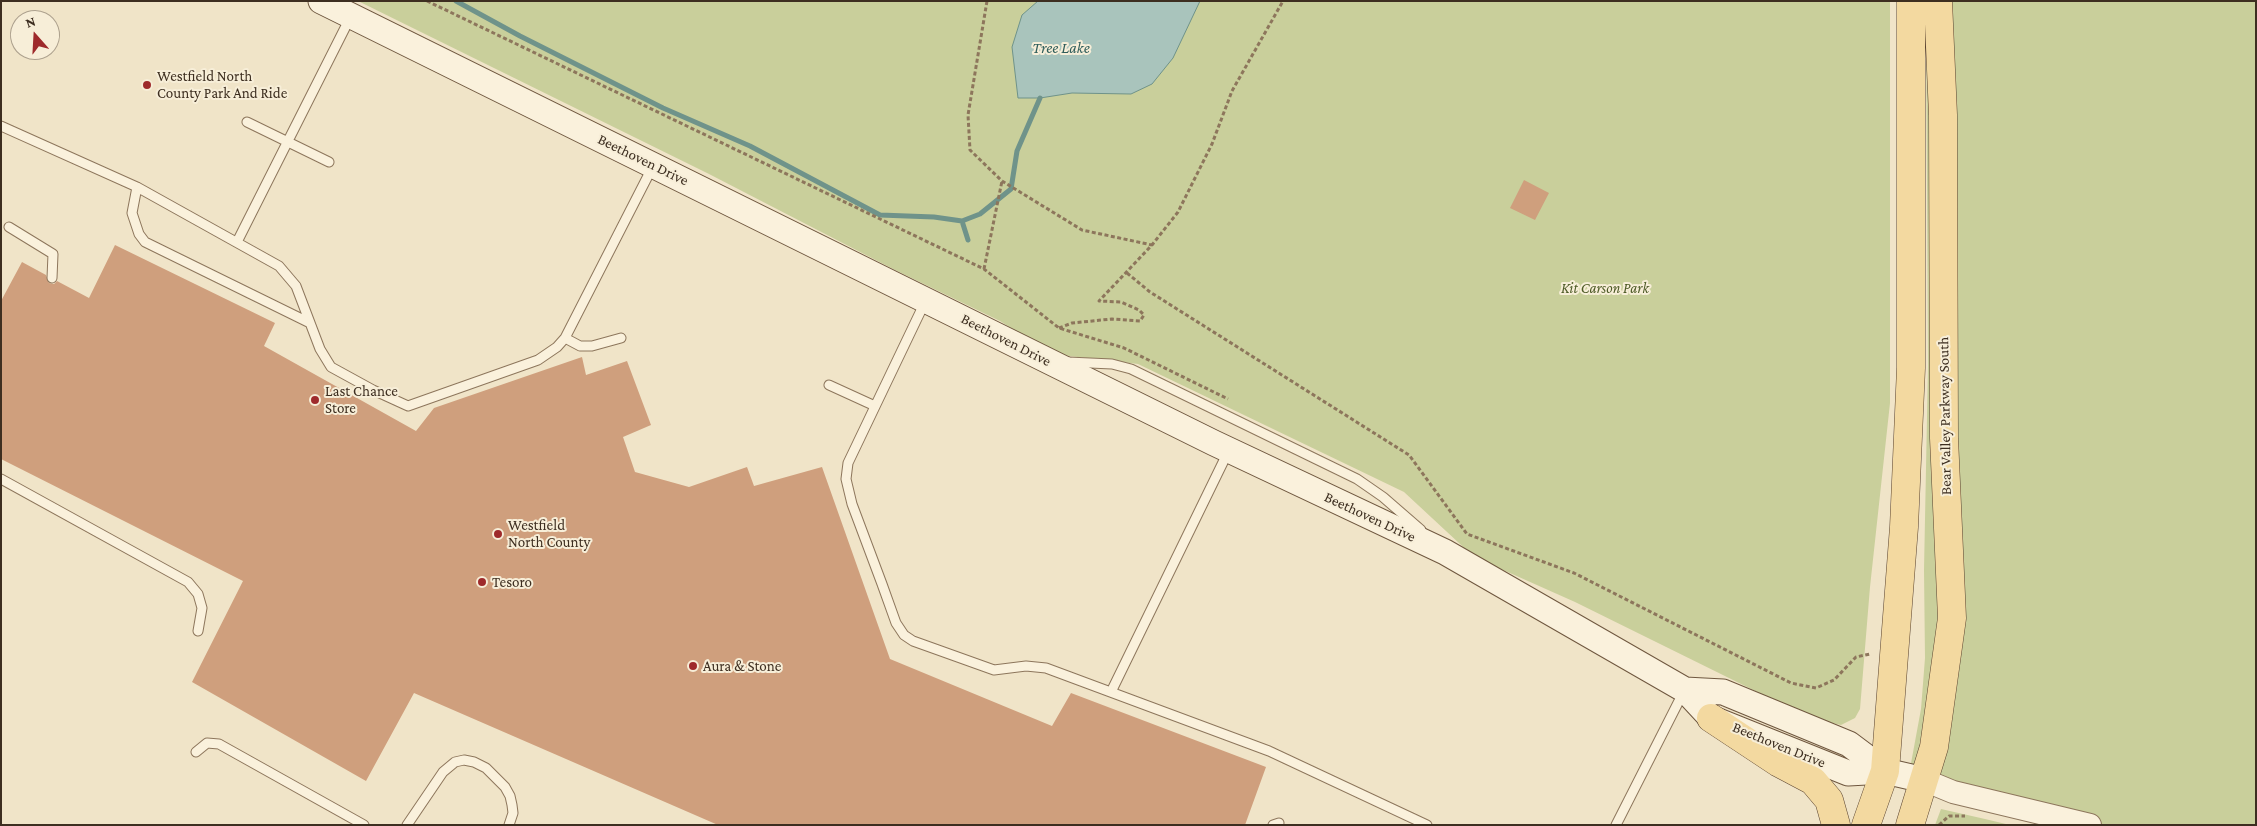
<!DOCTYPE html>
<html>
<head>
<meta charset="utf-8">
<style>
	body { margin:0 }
	#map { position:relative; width:2257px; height:826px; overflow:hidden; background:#f0e4c8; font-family:"Crimson Pro",serif }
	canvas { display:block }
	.frame { position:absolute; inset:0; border:2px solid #3d2e20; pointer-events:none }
	.north { position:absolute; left:10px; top:10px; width:50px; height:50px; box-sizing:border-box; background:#f7eed8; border:1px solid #ada18e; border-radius:50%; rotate:341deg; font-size:14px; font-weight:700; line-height:20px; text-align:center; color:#3d2e20 }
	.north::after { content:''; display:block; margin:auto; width:18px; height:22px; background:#9e2a2b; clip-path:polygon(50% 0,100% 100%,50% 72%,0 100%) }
</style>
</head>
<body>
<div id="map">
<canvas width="2257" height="826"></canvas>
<div class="frame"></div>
<div class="north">N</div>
</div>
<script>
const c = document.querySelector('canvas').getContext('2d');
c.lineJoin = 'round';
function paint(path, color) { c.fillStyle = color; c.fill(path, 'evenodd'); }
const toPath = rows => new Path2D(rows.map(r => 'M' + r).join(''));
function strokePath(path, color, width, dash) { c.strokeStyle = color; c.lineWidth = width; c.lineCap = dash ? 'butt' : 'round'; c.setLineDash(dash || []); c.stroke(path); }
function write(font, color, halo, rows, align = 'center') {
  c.font = font + ' "Crimson Pro",serif'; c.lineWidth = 4; c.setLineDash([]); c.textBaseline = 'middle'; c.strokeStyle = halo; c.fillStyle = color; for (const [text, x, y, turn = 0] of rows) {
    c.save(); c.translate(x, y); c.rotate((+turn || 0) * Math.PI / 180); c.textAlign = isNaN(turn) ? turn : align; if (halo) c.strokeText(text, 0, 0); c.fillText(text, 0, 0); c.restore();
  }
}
paint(toPath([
	[358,1,1890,1,1890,403,1870,587,1860,709,1855,718,1841,725,1810,718,1575,602,1474,557,1404,492,1138,364,1052,354,1000,321,895,270,709,174],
	[1926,1,2256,1,2256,825,2089,825,1907,785,1921,709,1925,658,1924,570,1928,366],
	[1941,809,1985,819,2010,825,1935,825]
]), '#c9cf9b');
const water = toPath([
	[1038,1,1200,1,1173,58,1152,84,1131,94,1072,93,1040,98,1018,98,1012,47,1022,15,1038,1]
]);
paint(water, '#a9c4bc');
strokePath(water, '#6f938a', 1);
strokePath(toPath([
	[456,1,520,36,663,108,750,146,880,215,934,217,962,221,980,214,1011,189,1017,151,1040,98],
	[962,221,968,240]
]), '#6f938a', 5);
paint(toPath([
	[1524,180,1549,193,1535,220,1510,208],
	[115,245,275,323,264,346,416,431,434,408,582,357,586,375,627,361,651,425,623,437,635,472,689,487,747,467,754,486,822,467,890,659,1052,726,1071,693,1266,767,1245,825,718,825,414,693,366,781,192,682,243,581,1,459,1,301,22,262,46,275,49,283,54,284,57,281,89,298]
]), '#cf9f7d');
const service = toPath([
	[247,122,329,162],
	[1,126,137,187,279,266,296,286,320,349,331,367,373,390,408,406,538,360,557,347,565,338,652,168],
	[137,187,132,213,139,234,145,242,310,323],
	[9,227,53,254,52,278],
	[237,242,351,16],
	[925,302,848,463,846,479,852,504,882,584,896,623,904,635,913,641,994,670,1026,666,1046,668,1269,751,1427,825],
	[565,338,580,346,592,346,621,338],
	[1068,362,1112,364,1131,369,1357,479,1383,497,1421,530],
	[829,385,875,406],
	[1,479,188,582,198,594,202,608,198,631],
	[1111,692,1228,452],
	[196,752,207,743,219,744,364,825],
	[407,825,443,772,455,762,464,760,474,762,486,768,505,787,510,796,512,805,513,813,509,825],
	[1273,825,1279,823],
	[1616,825,1684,691]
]);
const tertiary = toPath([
	[1924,780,1953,792,2090,825]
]);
const secondary = toPath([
	[321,1,1214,443,1445,552,1685,690,1711,718,1848,773,1885,771,1924,780],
	[1685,690,1723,692,1849,744,1885,771]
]);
const primary = toPath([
	[1711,718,1779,763,1813,781,1829,800,1836,825],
	[1866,825,1885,771,1904,527,1911,368,1911,1],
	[1910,825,1934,747,1952,618,1944,438,1943,115,1938,1]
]);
strokePath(service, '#8d765c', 11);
strokePath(tertiary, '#8d765c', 24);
strokePath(secondary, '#6f573f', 27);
strokePath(primary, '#5b4430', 29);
strokePath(toPath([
	[427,1,984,269,1059,328,1124,348,1228,399],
	[987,1,968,115,970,150,1002,181,1082,230,1152,245],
	[984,269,1002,181],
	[1127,273,1150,292,1409,455,1467,534,1574,573,1791,683,1816,688,1834,680,1856,657,1870,654],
	[1059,328,1072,323,1112,319,1140,321,1144,315,1139,310,1121,302,1099,301,1152,245,1178,212,1212,144,1232,91,1283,1],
	[1939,825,1949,816,1965,816]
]), '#8d765c', 3, [4, 2.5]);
strokePath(service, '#faf1dc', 9);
strokePath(tertiary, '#faf1dc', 22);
strokePath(secondary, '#faf1dc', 25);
strokePath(primary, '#f3d9a0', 28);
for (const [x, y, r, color] of [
	[147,85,5,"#9e2a2b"],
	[315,400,5,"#9e2a2b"],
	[498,534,5,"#9e2a2b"],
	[482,582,5,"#9e2a2b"],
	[693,666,5,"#9e2a2b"]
]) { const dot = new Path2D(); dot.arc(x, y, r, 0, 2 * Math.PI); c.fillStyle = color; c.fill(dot); strokePath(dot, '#f7eed8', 2); }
write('15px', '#3d2e20', '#f7eed8', [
	["Westfield North",157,76],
	["County Park And Ride",157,93],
	["Last Chance",325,391],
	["Store",325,408],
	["Westfield",508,525],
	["North County",508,542],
	["Tesoro",492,582],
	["Aura & Stone",703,666]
], 'left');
write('15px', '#3d2e20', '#f7eed8', [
	["Beethoven Drive",643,160,26],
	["Beethoven Drive",1006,340,27],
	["Bear Valley Parkway South",1945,416,-91],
	["Beethoven Drive",1370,517,25],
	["Beethoven Drive",1779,745,22]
]);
write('italic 15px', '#4d5a26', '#f7eed8', [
	["Kit Carson Park",1605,288]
]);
write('italic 16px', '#2f5d5a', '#f7eed8', [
	["Tree Lake",1061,48]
]);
</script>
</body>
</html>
